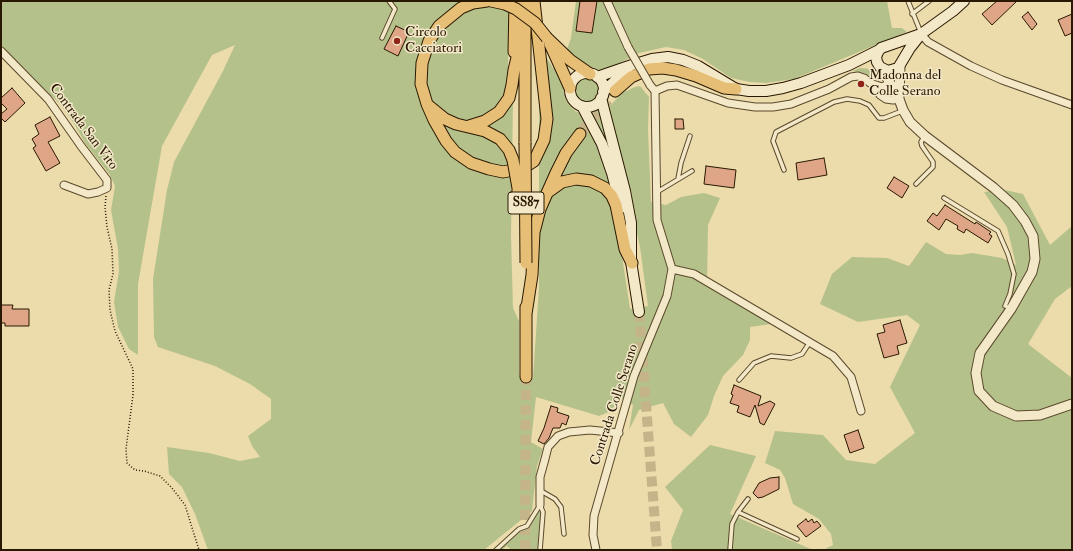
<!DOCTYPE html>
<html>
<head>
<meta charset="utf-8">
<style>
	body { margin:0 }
	#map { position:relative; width:1073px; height:551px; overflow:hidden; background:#ecdbab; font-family:"IM FELL Double Pica",serif }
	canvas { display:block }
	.frame { position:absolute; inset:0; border:2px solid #291801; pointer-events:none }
</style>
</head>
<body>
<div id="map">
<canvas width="1073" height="551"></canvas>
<div class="frame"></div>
</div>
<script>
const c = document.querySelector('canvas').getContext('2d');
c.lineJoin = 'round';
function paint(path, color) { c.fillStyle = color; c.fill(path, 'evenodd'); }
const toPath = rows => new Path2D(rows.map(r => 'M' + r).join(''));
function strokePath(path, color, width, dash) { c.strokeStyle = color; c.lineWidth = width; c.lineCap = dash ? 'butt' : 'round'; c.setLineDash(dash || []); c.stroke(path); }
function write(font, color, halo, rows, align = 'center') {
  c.font = font + ' "IM FELL Double Pica",serif'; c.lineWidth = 3; c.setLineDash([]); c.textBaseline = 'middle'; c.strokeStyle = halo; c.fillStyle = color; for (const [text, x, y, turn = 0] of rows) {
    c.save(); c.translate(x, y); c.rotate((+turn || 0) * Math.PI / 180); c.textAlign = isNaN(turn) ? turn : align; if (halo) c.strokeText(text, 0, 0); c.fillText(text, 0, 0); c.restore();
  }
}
paint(toPath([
	[2,1,509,1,508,65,513,102,511,236,513,308,519,321,519,374,522,380,533,378,539,288,539,66,546,57,562,81,565,99,569,105,575,111,579,113,590,130,609,170,630,309,648,306,640,247,609,107,622,93,635,87,640,86,649,97,648,130,651,202,666,205,681,197,704,193,720,198,708,225,707,286,771,324,750,327,750,340,743,355,723,376,714,396,708,415,691,437,674,424,663,403,639,410,629,430,633,405,620,397,611,411,599,416,536,397,531,442,543,449,537,466,532,511,484,550,208,550,195,514,182,487,169,474,167,447,209,453,240,461,260,457,252,446,248,436,271,419,271,399,250,384,215,366,158,347,154,337,153,279,167,190,174,162,223,71,235,45,212,55,162,146,138,284,138,355,129,349,118,327,114,302,119,271,118,249,111,210,115,186,110,175,85,143,75,125,60,104,1,48,1,2],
	[576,1,887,1,892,28,902,28,907,32,794,79,766,83,750,82,731,78,703,59,684,50,666,47,639,53,608,69,597,70,581,62,567,49,571,38],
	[860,68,873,69,877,70,880,72,882,78,875,80,864,73,852,71],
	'575 90a12 12 0 1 1 24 0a12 12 0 1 1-24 0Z',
	[601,104,612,154,587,109,592,109],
	[1005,190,1023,194,1050,245,1072,226,1072,286,1055,299,1028,344,1072,378,1072,550,823,550,833,545,831,534,819,519,793,504,785,478,780,470,765,463,775,431,823,435,846,460,875,464,915,433,890,387,920,325,907,315,858,322,820,304,832,274,852,257,887,258,909,266,926,242,946,254,960,255,972,253,1002,258,1016,265,1007,227,984,192],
	[710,445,756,456,730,514,813,550,672,550,671,541,683,510,665,487],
	[541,511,538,550,511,550,507,546,502,550,499,550,521,531,528,527,537,512]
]), '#b5c18b');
const building = toPath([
	[580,1,597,1,592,33,576,31,580,1],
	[997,1,1017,1,992,25,982,14,997,1],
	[1028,12,1037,24,1032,30,1022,17,1028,12],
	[1072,14,1072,33,1065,36,1058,20,1072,14],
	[396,26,409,32,398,56,384,49,396,26],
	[12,88,25,103,5,122,1,118,1,114,7,109,1,103,1,98,12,88],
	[50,117,60,136,48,142,60,163,46,171,33,148,36,146,32,139,39,134,35,125,50,117],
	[675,119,683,119,684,129,675,129,675,119],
	[824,158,827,175,798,180,796,163,824,158],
	[706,166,736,170,734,188,704,184,706,166],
	[894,177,909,186,902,198,887,188,894,177],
	[945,205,975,224,976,222,991,232,989,234,992,236,988,243,966,229,964,233,957,229,958,226,946,219,939,230,927,221,933,213,937,216,945,205],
	[1,305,13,305,12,309,29,309,29,326,5,326,5,323,1,323,1,305],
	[900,320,907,343,897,346,899,354,884,358,877,334,885,332,883,325,900,320],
	[734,385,761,396,758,406,770,401,775,404,764,425,760,423,755,405,750,417,737,412,739,406,730,403,733,395,731,394,734,385],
	[551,406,558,408,557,412,569,416,566,425,562,423,560,428,553,428,549,438,544,444,538,441,544,428,551,406],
	[858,430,864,448,850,453,844,435,858,430],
	[779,477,779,489,763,497,758,498,753,493,759,483,770,478,779,477],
	[806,519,808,522,812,519,814,523,817,521,821,526,806,537,797,526,806,519]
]);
paint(building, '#dea686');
strokePath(building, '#291801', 1);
strokePath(toPath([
	[639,312,657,550],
	[525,550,526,377]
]), '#c5b489', 10, [10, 5]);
strokePath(toPath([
	[580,134,615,91]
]), '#c5b489', 11, [11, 5.5]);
const service = toPath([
	[908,1,921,33],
	[912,14,929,1],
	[382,38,395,9,389,1],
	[784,170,773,141,776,132,834,102,847,99,860,101,869,105,879,118,884,118,902,111],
	[678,179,681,163,690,136],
	[916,184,933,167,933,162,922,146,921,142,924,137],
	[657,192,692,171],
	[944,198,998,231,1008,254,1014,274,1010,294,1005,306,1010,308],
	[739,380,754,363,771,356,791,358,802,354,810,342],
	[541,491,555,499,561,507,564,534],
	[540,505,543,512,540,550],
	[738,512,797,539],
	[496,550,519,529,527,526,540,505],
	[730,550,732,524,738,512,748,499]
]);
const minor = toPath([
	[607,1,628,47],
	[921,34,928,42,971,66,1002,80,1072,105],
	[1,51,48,99,81,146,107,180,107,188,98,192,88,194,64,185],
	[871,83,880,95,886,99,893,100,899,99],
	[655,91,667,86,677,85,728,103,755,107,773,107,791,104,829,89,851,77,858,76,864,78,870,83,882,87,891,83],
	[672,269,694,274,833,356,851,377,861,411],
	[540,505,540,477,545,459,548,447,558,436,569,432,590,430,619,433],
	[596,550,593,535,594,516,634,376,667,296,672,269,657,220,655,91,650,85]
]);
const tertiary = toPath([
	[882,69,899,99,903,110,910,122,925,136,994,188,1013,205,1025,221,1033,236,1035,259,1032,272,1011,309,980,353,976,373,979,391,993,406,1016,416,1040,415,1072,404],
	[899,97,900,66]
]);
const secondary = toPath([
	[921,34,881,48,878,52,876,57,877,62,880,67,888,71,898,68,910,48,921,34,953,11,964,1],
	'570 90a17 17 0 1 1 34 0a17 17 0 1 1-34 0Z',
	[597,77,632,65,652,59,668,57,683,60,698,66,736,89,749,91,766,91,783,88,801,83,849,65,879,50],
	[603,92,628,69],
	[601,98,625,191,631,223,631,261],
	[582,106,602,144,612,173,621,208],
	[630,255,639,312]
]);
const primary = toPath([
	[487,1,473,3,461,8,439,26,429,41,422,63,421,84,427,104,434,120,446,141,455,152,471,163,489,169,503,172,523,168,534,161,544,140,547,119,534,1],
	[525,1,525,143],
	[547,38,570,60,590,74],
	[550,44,570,88],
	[514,52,515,1],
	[615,91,631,77,649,69,663,68,676,70,696,76,724,88,736,89],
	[429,106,445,119,456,124,485,131,500,139,509,150,513,160],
	[469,126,485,121,499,112,509,98,512,85,514,70,521,41],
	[548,192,562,182,576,179,591,181,605,188,612,196,616,205,625,249,632,263],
	[526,307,526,377],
	[526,314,532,275,534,232,540,209,556,173,566,153,580,134]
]);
strokePath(service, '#5a492c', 5.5);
strokePath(minor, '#5a492c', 9);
strokePath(tertiary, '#5a492c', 11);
strokePath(secondary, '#291801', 12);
strokePath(primary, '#291801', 13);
strokePath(toPath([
	[106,196,105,207,107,227,112,249,113,274,109,290,110,310,115,331,133,369,133,395,126,449,127,463,135,470,144,471,160,476,172,488,185,505,199,550]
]), '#291801', 1.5, [1, 2]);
strokePath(service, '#f3e8c8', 3.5);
strokePath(minor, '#f3e8c8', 7);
strokePath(tertiary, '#f3e8c8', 9);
strokePath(secondary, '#f3e8c8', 10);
strokePath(primary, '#e6be76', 11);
const minorBridge = toPath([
	[628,47,650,85]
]);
const primaryBridge = toPath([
	[491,1,505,4,516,9,535,23,547,38],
	[525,143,526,263],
	[513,160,518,188,518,199]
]);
strokePath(minorBridge, '#5a492c', 9, []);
strokePath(primaryBridge, '#291801', 13, []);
strokePath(minorBridge, '#f3e8c8', 7);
strokePath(primaryBridge, '#e6be76', 11);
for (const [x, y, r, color] of [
	[397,41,4,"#8f2418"],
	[861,84,4,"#8f2418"]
]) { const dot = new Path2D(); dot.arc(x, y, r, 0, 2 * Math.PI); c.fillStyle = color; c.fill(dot); strokePath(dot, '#f3e8c8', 1.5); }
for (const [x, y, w] of [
	[526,203,36]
]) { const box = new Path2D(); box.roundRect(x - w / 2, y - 11, w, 22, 3); c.fillStyle = '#f3e8c8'; c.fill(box); strokePath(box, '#291801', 1); }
write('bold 13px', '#291801', null, [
	["SS87",526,203]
]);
write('14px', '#291801', '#f3e8c8', [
	["Circolo",405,33],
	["Cacciatori",405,49],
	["Madonna del",869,76],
	["Colle Serano",869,92]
], 'left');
write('14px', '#291801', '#f3e8c8', [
	["Contrada San Vito",83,127,53],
	["Contrada Colle Serano",615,405,-72]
]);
</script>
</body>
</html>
